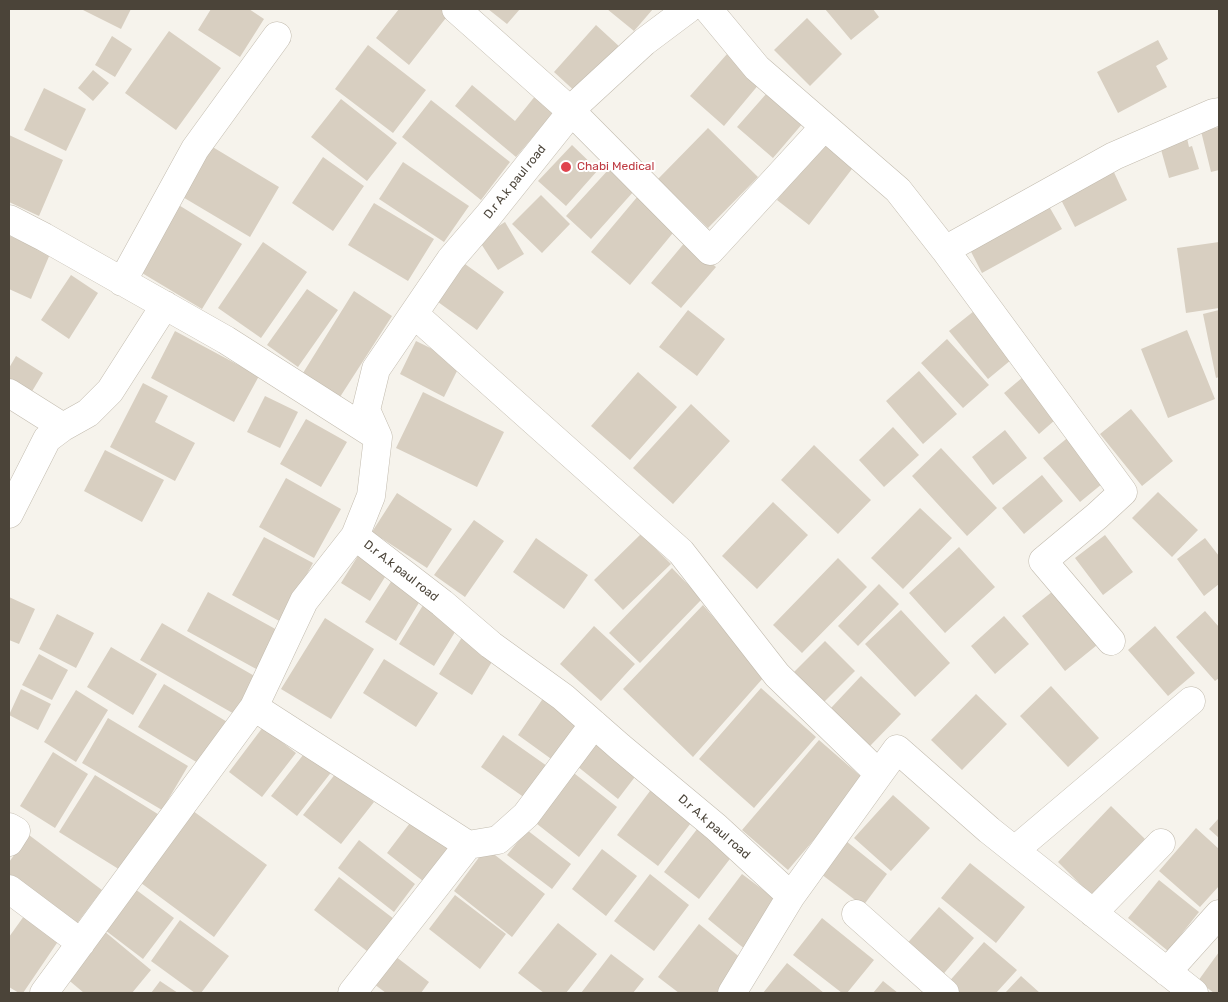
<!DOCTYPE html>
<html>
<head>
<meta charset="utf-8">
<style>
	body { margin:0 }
	#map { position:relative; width:1228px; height:1002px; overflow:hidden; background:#f6f3ec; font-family:Rubik,sans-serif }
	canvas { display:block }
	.frame { position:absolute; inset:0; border:10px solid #4b4439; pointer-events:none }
</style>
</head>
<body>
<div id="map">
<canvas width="1228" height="1002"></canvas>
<div class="frame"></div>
</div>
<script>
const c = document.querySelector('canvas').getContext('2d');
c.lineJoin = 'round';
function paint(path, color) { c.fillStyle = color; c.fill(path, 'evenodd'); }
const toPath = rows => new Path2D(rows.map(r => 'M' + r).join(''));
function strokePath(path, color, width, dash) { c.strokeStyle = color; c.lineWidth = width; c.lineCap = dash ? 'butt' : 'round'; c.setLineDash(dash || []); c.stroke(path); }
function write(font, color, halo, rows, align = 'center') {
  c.font = font + ' Rubik,sans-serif'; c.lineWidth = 4; c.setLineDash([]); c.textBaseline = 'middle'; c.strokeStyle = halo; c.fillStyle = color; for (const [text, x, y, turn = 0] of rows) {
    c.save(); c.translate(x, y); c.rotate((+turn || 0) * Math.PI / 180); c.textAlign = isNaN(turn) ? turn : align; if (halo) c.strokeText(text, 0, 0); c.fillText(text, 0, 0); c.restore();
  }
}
paint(toPath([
	[81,9,131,9,121,29],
	[211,9,249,9,264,19,240,57,198,30],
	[399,9,442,9,449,14,409,65,376,38],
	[488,9,520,9,507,24],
	[607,9,653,9,634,31],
	[825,9,873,9,879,17,851,40],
	[807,18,842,54,810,86,774,50],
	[596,25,621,48,579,95,554,72],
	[169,31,221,68,176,130,125,93],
	[112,36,132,49,115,77,95,65],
	[1158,40,1168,59,1156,66,1167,87,1118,113,1097,72],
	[368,45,426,90,393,133,335,89],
	[727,54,760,83,724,126,690,96],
	[93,70,109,83,93,101,78,88],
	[472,85,515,121,540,90,559,106,516,157,455,106],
	[774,85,809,116,773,158,737,127],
	[44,88,86,109,66,151,24,130],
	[341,99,397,143,367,181,311,137],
	[431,100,510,162,481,200,402,137],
	[1219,127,1219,170,1211,172,1201,131],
	[708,128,758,177,708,228,658,179],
	[9,135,63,160,39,216,9,202],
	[1187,138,1189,147,1192,146,1199,169,1169,178,1160,146],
	[823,140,855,165,809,225,777,200],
	[206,143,279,187,250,237,176,193],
	[572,145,598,170,566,206,538,181],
	[323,157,364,186,333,231,292,203],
	[403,162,469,206,444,242,379,199],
	[1111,166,1127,200,1075,227,1058,194],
	[609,169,634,191,591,239,566,216],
	[541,195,570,224,542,253,512,224],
	[638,196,677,228,630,285,591,252],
	[1046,201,1062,229,982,273,967,244],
	[374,203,434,239,408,281,348,245],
	[177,204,242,244,202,309,137,270],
	[505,222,524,254,498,270,478,239],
	[10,236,50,254,31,299,9,289,9,240],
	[686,241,716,267,681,308,651,283],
	[263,242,307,272,261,338,218,308],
	[1219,242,1219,308,1186,313,1177,248],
	[465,264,504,292,477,330,438,302],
	[71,275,98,293,69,339,41,320],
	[307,289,338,310,298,367,267,345],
	[354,291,392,316,340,397,303,373],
	[979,307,1017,355,988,379,949,331],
	[688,310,725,339,697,376,659,347],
	[1219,310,1219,377,1216,378,1203,314],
	[1187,330,1215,399,1168,418,1141,349],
	[175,331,259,376,234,422,151,378],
	[947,339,989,385,963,408,921,363],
	[416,341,461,363,444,397,400,374],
	[16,356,43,373,25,403,9,393,9,368],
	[919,371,957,414,923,444,886,401],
	[638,372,677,407,630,460,591,426],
	[1029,372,1063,413,1039,434,1004,393],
	[143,383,168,396,155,422,195,443,175,481,110,447],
	[423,392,504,432,477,487,396,448],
	[265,396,298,412,280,448,247,432],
	[691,404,730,441,673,504,633,468],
	[1131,409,1173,461,1142,486,1100,434],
	[306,419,347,442,321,487,280,464],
	[893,427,919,455,884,487,859,460],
	[1005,430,1027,458,993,485,972,457],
	[1071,435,1108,479,1080,502,1043,458],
	[814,445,871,500,838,534,781,480],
	[941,448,997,508,967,536,912,476],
	[105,450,164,480,142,522,84,491],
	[1042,475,1063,501,1024,534,1002,508],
	[286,478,341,509,314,558,259,527],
	[1158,492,1198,530,1172,557,1132,518],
	[397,493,452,529,427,568,372,532],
	[773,502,808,535,757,589,722,556],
	[920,508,952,538,903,589,871,558],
	[474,520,504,541,465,597,434,575],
	[641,534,671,564,623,610,594,580],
	[1105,535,1133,572,1103,595,1075,558],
	[264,537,313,563,281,622,232,595],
	[536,538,588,575,564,609,513,572],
	[1205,538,1219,556,1219,584,1204,596,1177,559],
	[959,547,995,587,945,633,909,593],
	[361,551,390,569,370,601,341,583],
	[838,558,867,587,802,653,773,625],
	[672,568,702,599,640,663,609,633],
	[394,577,423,596,396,641,365,622],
	[879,584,899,604,858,646,838,626],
	[1058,587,1102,641,1065,671,1022,616],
	[208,592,279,631,258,670,187,631],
	[9,597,35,609,19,644,9,640],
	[425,602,460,624,434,666,399,644],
	[703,605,764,677,693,757,623,689],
	[901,610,950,663,915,697,865,644],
	[1205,611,1219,627,1219,678,1215,681,1176,637],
	[57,614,94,633,76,668,39,649],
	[1004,616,1029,644,995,674,971,646],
	[325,618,374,649,331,719,281,689],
	[162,623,258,678,236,715,140,660],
	[594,626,635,664,601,701,560,664],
	[1155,626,1195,673,1168,696,1128,650],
	[464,634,496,655,472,695,439,674],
	[825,641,855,671,824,702,794,672],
	[111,647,157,674,133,715,87,687],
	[39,654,68,670,52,700,22,685],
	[384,659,438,693,416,727,363,693],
	[861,676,901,714,870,746,831,708],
	[164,684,229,723,203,766,138,727],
	[1051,686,1099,738,1068,767,1020,716],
	[761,688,816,737,754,808,699,759],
	[21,689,51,704,38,730,9,715],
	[76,690,108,710,76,762,44,742],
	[546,694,583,720,554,761,518,735],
	[976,694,1007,724,962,770,931,740],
	[108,718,188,766,162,810,82,763],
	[263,727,296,753,262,797,229,772],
	[595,733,641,769,618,799,572,762],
	[503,735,547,766,525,798,481,767],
	[819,740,865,780,788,870,742,830],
	[307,750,333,770,297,816,271,796],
	[53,752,88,774,55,828,20,806],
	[570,770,617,807,579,857,532,820],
	[336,773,374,802,341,844,303,815],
	[95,775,161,816,125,873,59,832],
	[653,787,694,819,658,866,617,835],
	[893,795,930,828,891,871,854,838],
	[1111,806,1145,839,1091,895,1058,862],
	[189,808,267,865,214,937,137,880],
	[1219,818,1219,838,1209,829],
	[413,819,449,847,423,881,387,853],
	[701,824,736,851,699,899,664,872],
	[1196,828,1219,849,1219,886,1200,907,1159,871],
	[527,830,571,864,552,889,507,855],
	[29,835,102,890,72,930,9,882,9,862],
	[359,840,415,884,394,912,338,868],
	[846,841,887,874,863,906,821,874],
	[486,848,545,894,512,937,454,891],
	[602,849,637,876,606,916,572,889],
	[970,863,1025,907,996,943,941,898],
	[650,874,689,905,654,951,614,921],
	[742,874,782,904,746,950,708,919],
	[339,877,398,922,372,955,314,910],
	[1159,880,1199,912,1168,951,1128,918],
	[131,886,174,918,143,959,101,927],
	[455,895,506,934,480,969,429,929],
	[939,907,974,938,940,978,904,947],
	[24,916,59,940,23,993,19,993,9,987,9,937],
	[822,918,874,960,847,993,842,993,793,955],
	[180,920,229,956,201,993,195,993,151,961],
	[558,923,597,954,566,993,544,993,518,973],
	[699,924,747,963,723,993,679,993,658,977],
	[104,931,151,970,132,993,84,993,65,977],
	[984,942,1017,970,996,993,956,993,946,985],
	[1219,952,1219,993,1214,993,1198,981],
	[391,953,429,982,421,993,386,993,370,981],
	[611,954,644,979,633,993,581,993],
	[787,963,824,993,763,993],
	[1021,976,1040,993,1005,993],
	[160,981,178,993,151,993],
	[883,981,898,993,873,993]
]), '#d8cfc1');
const minor = toPath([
	[456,9,572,112,710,251,824,127],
	[688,9,644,42,580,101,488,216,451,259,376,369,366,410,378,437,371,496,355,536,442,603,491,645,563,697,620,747,716,827,791,896,732,993],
	[708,9,757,68,898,190,945,250,1123,492,1097,516,1043,561,1111,641],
	[9,219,44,237,226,340,378,437],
	[945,250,1114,156,1213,113,1219,112],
	[122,282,195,149,277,36],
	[414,314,681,552,777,675,879,774],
	[9,393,63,427],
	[9,514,47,439,63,427,88,413,110,391,165,305],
	[254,707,468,845],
	[9,827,16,831,9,842],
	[1015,850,1191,701],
	[9,889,81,943],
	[791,896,897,749,989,830,1194,993],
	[1093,913,1161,843],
	[856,914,945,993],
	[1167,972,1219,914],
	[44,993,254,707,304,601,355,536],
	[352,993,468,845,498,840,526,815,594,724]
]);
strokePath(minor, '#c2bbae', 29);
strokePath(minor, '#fff', 28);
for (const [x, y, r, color] of [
	[566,167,6,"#e0444e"]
]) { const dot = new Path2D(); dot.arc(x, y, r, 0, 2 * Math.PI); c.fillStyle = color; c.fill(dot); strokePath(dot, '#fff', 2); }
write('12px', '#be3a42', '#fff', [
	["Chabi Medical",577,167]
], 'left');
write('12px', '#4b4439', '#fff', [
	["D.r A.k paul road",515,182,-51],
	["D.r A.k paul road",401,571,38],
	["D.r A.k paul road",714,827,41]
]);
</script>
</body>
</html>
